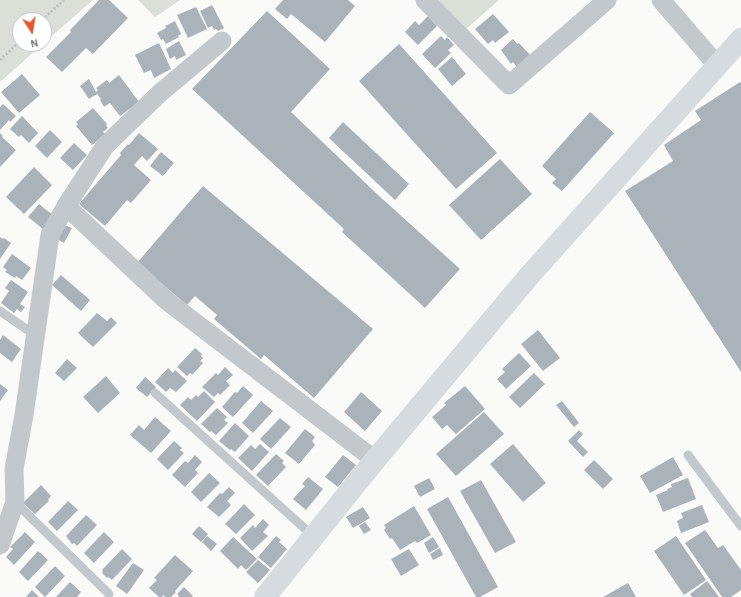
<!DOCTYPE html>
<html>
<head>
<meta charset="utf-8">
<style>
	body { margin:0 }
	#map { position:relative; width:741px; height:597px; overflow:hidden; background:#fafaf8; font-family:"Alegreya Sans",sans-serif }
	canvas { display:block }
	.north { position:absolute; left:12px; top:12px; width:40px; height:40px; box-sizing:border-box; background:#fff; border:1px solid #c1c8cd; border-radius:50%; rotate:168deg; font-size:11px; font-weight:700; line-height:16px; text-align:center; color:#657683 }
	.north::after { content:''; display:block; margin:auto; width:14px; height:18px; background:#e4572e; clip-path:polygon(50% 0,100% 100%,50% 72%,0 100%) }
</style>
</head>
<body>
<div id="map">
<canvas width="741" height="597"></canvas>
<div class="north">N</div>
</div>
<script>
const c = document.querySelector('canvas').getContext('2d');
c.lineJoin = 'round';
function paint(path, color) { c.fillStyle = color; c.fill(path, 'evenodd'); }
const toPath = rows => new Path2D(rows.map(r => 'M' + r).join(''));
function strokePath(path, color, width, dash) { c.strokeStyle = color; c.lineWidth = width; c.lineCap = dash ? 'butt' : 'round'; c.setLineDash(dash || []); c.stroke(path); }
paint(toPath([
	[0,0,93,0,44,43,44,20,20,20,20,44,43,44,0,82],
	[138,0,180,0,155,17],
	[435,0,499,0,465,30]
]), '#dadfd7');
paint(toPath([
	[99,0,109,0,128,18,93,54,86,48,62,72,46,57,71,32,70,30],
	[283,0,348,0,355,6,325,42,291,14,287,19,275,9],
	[212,5,224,28,218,31,216,29,214,30,212,26,208,28,200,11],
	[196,7,207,29,188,38,177,15],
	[267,11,330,69,291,112,377,194,460,269,425,308,342,232,344,229,192,89],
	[493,14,509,32,495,43,493,40,488,44,475,29],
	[428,16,437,26,418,45,405,32,415,21,419,25],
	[175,21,181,34,178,36,179,37,166,44,163,39,161,40,157,33,166,28,165,26],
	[441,36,445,40,447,37,454,45,448,50,451,53,435,68,422,54],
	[513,39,517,44,519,43,531,56,518,68,513,62,511,64,501,50],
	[179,41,186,55,176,60,175,56,170,59,166,49],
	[159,43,171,69,154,78,151,70,144,73,135,55],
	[399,44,497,153,456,189,359,81],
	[452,57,466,74,452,86,438,69],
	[22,74,40,95,19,113,1,92],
	[119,75,139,102,120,116,110,103,104,107,100,100,101,99,97,94,89,99,80,86,89,79,96,92,98,90,96,88,107,80,109,83],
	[740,82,741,83,741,372,625,191,673,161,664,145,701,120,695,111],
	[3,104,16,116,10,122,9,120,0,130,0,107],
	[93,108,107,124,106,125,108,128,103,132,105,134,92,145,76,126,78,124,76,122],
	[590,112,614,133,562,191,552,183,556,179,542,166],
	[22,116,38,133,29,143,21,135,19,137,10,129],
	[343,122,409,184,395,200,329,138],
	[50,130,62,142,47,158,35,146],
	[0,133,3,136,2,137,16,150,0,167],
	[139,133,158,149,147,161,142,156,134,165,151,180,131,203,127,200,105,226,79,204,121,155,120,153,128,144,129,145],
	[74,143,87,155,73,170,60,158],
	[161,152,174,163,163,176,150,166],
	[500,159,532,194,481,240,449,205],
	[34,167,52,185,24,214,6,197],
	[203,186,373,329,314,398,264,355,261,359,214,319,217,315,195,296,187,305,137,263],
	[39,204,54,216,43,229,28,217],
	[64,225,72,228,64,243,57,239],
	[0,237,3,239,4,238,11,243,0,259],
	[12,254,31,268,22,280,16,276,15,278,5,272,7,270,3,267],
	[61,275,90,300,81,311,52,285],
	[11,280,28,292,20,304,25,307,21,312,17,309,14,313,1,303,9,291,5,288],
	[97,313,107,321,111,317,117,323,93,347,78,333],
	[538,330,560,358,543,371,521,344],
	[3,335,21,349,12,362,0,353,0,340],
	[195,348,202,354,201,356,203,358,200,361,203,363,192,375,190,373,187,376,177,367],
	[519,353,531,366,506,389,497,379,505,372,502,369],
	[67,359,77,368,64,381,55,373],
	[225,367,233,375,226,381,230,385,220,395,218,393,214,397,202,387,216,373,218,375],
	[168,368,173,373,175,370,187,381,176,392,170,388,166,392,155,382],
	[534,373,545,384,520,408,509,397],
	[106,376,120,393,98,413,83,397],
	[145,377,156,387,147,397,136,388],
	[0,384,8,390,0,401],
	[243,386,253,395,233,417,222,407,235,392,237,393],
	[465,386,485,409,456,434,447,425,442,429,432,417,446,405,444,403],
	[204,391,215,402,197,421,180,405,188,397,191,400,196,395,198,397],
	[361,392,382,411,365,431,344,412],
	[261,401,273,411,253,433,242,423],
	[562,401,579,423,574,427,556,405],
	[217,408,227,417,224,420,228,423,216,435,211,431,210,432,201,424],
	[484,412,504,434,456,476,436,454],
	[155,417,171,431,151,453,130,435,139,425,144,430],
	[280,418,291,427,271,449,260,439],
	[235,423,249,436,235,452,231,449,230,450,219,441],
	[305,429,315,437,312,441,315,445,299,464,285,453],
	[579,430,583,434,577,441,588,452,583,457,568,441],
	[174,441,182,448,180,450,184,453,168,470,157,459],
	[260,444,269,452,252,471,238,458,251,445,255,449],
	[513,444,546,483,523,502,490,464],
	[276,454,284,461,282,463,286,467,268,486,256,475],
	[195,455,202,462,195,470,198,473,185,487,172,475,185,461,188,463],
	[343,455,356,465,338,487,325,477],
	[673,457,683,475,650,493,640,476],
	[594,460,613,479,603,489,584,470],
	[209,473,220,483,201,502,191,492],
	[308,477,323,489,306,510,293,499,305,486,302,484],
	[429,478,435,489,420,497,414,486],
	[688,478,696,499,663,512,656,495,668,490,667,489,672,487,671,484],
	[481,480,516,542,495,553,460,491],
	[41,485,51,496,48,500,49,501,35,514,23,503],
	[229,487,235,493,227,501,231,505,219,517,207,507,220,493,222,494],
	[448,497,498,587,480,597,476,597,427,509],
	[68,501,78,510,57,531,48,522],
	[244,504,255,515,236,534,225,524],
	[702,505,709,522,681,533,677,521,683,518,681,513],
	[414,506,431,535,417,543,415,541,400,550,392,538,390,539,384,530,386,528,384,525],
	[363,507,370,518,353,528,346,517],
	[86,515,97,525,77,546,74,543,72,544,66,536],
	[263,519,269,525,263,532,268,536,252,551,240,538,253,525,255,528],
	[365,522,371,530,364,534,359,526],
	[199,526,208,534,201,542,192,534],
	[705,530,718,548,723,545,741,570,741,590,731,597,722,597,685,543],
	[25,532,35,542,14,565,6,557,13,549,10,547],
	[104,532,114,542,94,563,84,553],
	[207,536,217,544,211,551,202,542],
	[276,536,281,540,279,542,287,549,271,568,258,557],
	[676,536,706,580,684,595,654,551],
	[233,537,257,559,246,570,241,565,238,569,220,551],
	[433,537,439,547,429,553,424,543],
	[440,548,443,555,433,560,430,554],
	[122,549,132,559,112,580,108,577,107,578,102,573,103,572,102,570],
	[409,549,419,565,401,576,391,559],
	[38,551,48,560,28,581,19,572],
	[175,555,193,571,175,591,176,592,171,597,165,597,163,595,162,597,159,597,149,588,157,580,154,578],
	[258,560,270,570,258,583,246,572],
	[133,563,144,570,127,594,116,586],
	[55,566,65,576,45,597,35,587],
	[707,581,719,597,692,597,690,594],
	[70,582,81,592,77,597,56,597],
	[628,583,636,597,603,597],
	[184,587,193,596,192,597,178,597,179,596,177,594],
	[32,590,39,597,26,597]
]), '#aab3b9');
strokePath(toPath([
	[42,20,64,0],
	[0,60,20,41]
]), '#bbbfc2', 2.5, [2, 2]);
strokePath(toPath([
	[0,311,35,335],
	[155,393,313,536],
	[688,455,741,526],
	[15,502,109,594]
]), '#c3c8cc', 9);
strokePath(toPath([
	[425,0,509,85,607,0],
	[661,0,717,65],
	[66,206,167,301,375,460],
	[0,545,15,502,14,469,24,415,50,235,66,206,105,146,160,93,222,41]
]), '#c3c8cc', 19);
strokePath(toPath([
	[265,597,375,460,529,276,741,39]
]), '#d6dbdf', 22);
</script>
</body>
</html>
